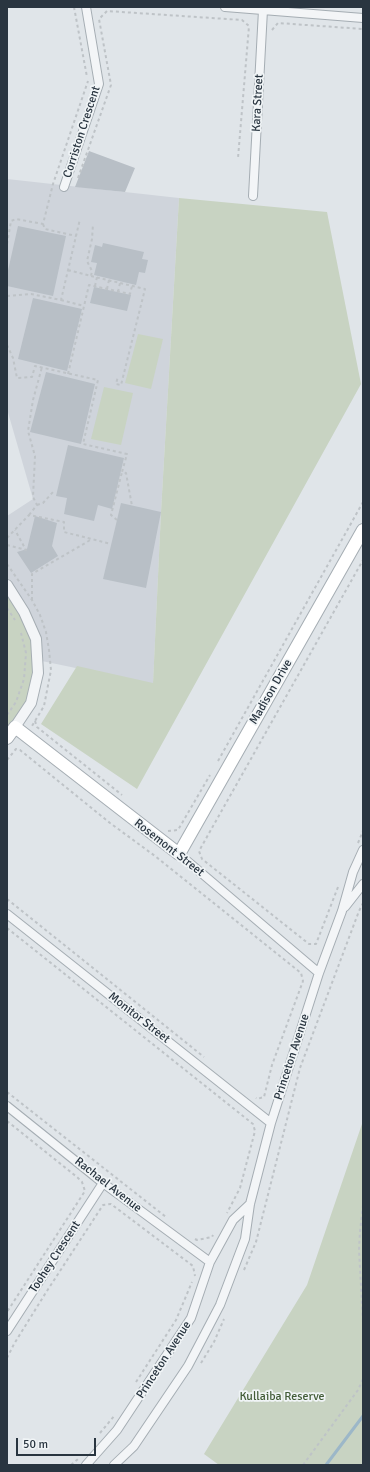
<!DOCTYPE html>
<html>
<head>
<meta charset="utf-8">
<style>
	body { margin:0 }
	#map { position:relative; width:370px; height:1472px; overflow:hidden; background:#e0e5e9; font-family:Signika,sans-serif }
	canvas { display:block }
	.frame { position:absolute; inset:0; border:8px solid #293540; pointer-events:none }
	.scale { position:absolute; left:16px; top:1438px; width:80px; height:18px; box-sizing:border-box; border:2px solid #293540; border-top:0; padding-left:5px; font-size:12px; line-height:14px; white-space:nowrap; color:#293540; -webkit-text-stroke:3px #f0f4f6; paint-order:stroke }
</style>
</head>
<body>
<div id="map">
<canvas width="370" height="1472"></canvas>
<div class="frame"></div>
<div class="scale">50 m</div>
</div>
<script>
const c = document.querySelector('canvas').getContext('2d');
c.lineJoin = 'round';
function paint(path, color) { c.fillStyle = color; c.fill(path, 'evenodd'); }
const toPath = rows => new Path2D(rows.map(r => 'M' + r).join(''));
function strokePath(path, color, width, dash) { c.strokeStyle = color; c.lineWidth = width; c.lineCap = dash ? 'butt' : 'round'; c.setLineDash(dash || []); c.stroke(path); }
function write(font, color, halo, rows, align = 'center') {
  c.font = font + ' Signika,sans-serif'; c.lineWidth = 3.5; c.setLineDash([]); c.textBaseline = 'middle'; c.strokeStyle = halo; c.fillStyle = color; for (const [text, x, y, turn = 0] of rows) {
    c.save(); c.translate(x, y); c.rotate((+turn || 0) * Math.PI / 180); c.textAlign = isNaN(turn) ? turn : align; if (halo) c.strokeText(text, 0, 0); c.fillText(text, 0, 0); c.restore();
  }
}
paint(toPath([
	[7,179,179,198,161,512,153,684,37,660,7,585,7,516,33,499,7,409]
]), '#cfd4db');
paint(toPath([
	[179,198,327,212,361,384,137,789,41,724,77,666,153,683,161,512],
	[138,334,163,339,151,389,125,383],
	[104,387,133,393,121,445,91,439],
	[7,592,36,639,31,703,7,738],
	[363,1121,363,1465,219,1465,204,1454,307,1285]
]), '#c8d3c2');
strokePath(toPath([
	[326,1465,363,1416]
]), '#9cb7c8', 3);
paint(toPath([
	[89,151,135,168,125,192,75,187],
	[18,226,66,236,53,296,7,286,7,275],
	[103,243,144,252,142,259,148,260,145,273,139,272,136,285,94,275,97,263,91,262,95,245,102,247],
	[94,287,131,295,127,311,90,303],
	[33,298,82,309,67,371,18,359],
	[46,372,95,384,81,444,30,432],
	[68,445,124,458,112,509,98,505,94,521,64,514,67,498,56,496],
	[121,503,161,512,146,588,103,579],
	[35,516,57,523,52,546,58,556,31,573,17,552,27,549]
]), '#b8bfc6');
const minor = toPath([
	[225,7,363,18],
	[64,187,99,84,86,7],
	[253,196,263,10],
	[179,854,319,973],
	[345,907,363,884],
	[7,914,271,1123],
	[7,1106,103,1183,210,1262],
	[7,1331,103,1183],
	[86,1465,117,1430,191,1318,210,1262,233,1220,250,1204],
	[114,1465,134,1446,188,1366,220,1305,245,1239,250,1204,271,1123,319,973,342,911,353,872,363,850]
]);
const tertiary = toPath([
	[7,585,24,612,36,639,38,673,31,703,15,727]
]);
const secondary = toPath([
	[7,738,15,727,179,854,363,530]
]);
strokePath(minor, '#a5adb3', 10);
strokePath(tertiary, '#a5adb3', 12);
strokePath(secondary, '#a5adb3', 14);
strokePath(toPath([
	[74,7,87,77],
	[272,30,278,23,363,29],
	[78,178,111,85,99,19,107,11,242,20,249,26,238,158],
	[43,224,45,229,76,236],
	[7,244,11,221,16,219,43,224,53,184,88,81],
	[68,270,91,276,92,271,87,261,92,239,93,224],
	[91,276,145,289,121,385,116,384,118,376],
	[95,286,97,277],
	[107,289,109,280],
	[118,292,120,283],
	[7,296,31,294,61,300,80,219],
	[61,300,84,306],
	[7,345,13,358,17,378,32,377,35,366,98,380,83,444,127,454,122,472,126,473,132,506],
	[68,374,89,285,130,294,132,286],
	[37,505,43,503,53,492],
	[29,515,37,505,33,497,35,456,28,431,33,400,42,367],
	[117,520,111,515,122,472],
	[7,538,29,515,64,522,64,532,111,544],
	[7,545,26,550,15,530],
	[7,564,32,600,40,615,46,632,49,650,51,670,44,706,32,726],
	[32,600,32,574,92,539],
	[7,608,15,620],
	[7,715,16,702,24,679,26,653,21,633],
	[35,721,37,727,122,795],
	[7,760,16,749,20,750,110,823,155,856,301,973,303,981,272,1065,264,1097,257,1099,256,1098],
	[218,761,363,502],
	[168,831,178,830,210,775],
	[358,843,363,831],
	[338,887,316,944,309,944,202,859,199,851,363,560],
	[7,899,204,1057],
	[7,928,253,1124,255,1131,240,1188,227,1213],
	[7,1092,166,1217],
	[7,1121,77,1177,82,1182,85,1191,7,1312],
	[363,1205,360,1231,359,1250,363,1322],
	[195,1239,197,1240,212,1237,213,1235],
	[244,1270,256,1242,300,1068,359,911,363,903],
	[7,1358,14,1344,45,1294,103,1205,111,1204,193,1266,195,1276],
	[201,1363,214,1342,224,1319],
	[136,1382,176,1320,192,1282],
	[100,1433,115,1415],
	[71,1465,78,1459],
	[303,1465,358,1390,363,1379]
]), '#bec3c7', 2, [3, 3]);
strokePath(minor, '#f3f5f7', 8);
strokePath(tertiary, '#f3f5f7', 10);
strokePath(secondary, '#fff', 12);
write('12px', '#293540', '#f0f4f6', [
	["Kara Street",258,103,-87],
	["Corriston Crescent",82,132,-72],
	["Madison Drive",271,692,-60],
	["Rosemont Street",169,848,38],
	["Monitor Street",139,1018,38],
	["Princeton Avenue",292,1057,-72],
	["Rachael Avenue",108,1185,38],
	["Toohey Crescent",55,1257,-57],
	["Princeton Avenue",164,1360,-57]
]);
write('12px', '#425c37', '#f0f4f6', [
	["Kullaiba Reserve",282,1397]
]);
</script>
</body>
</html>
